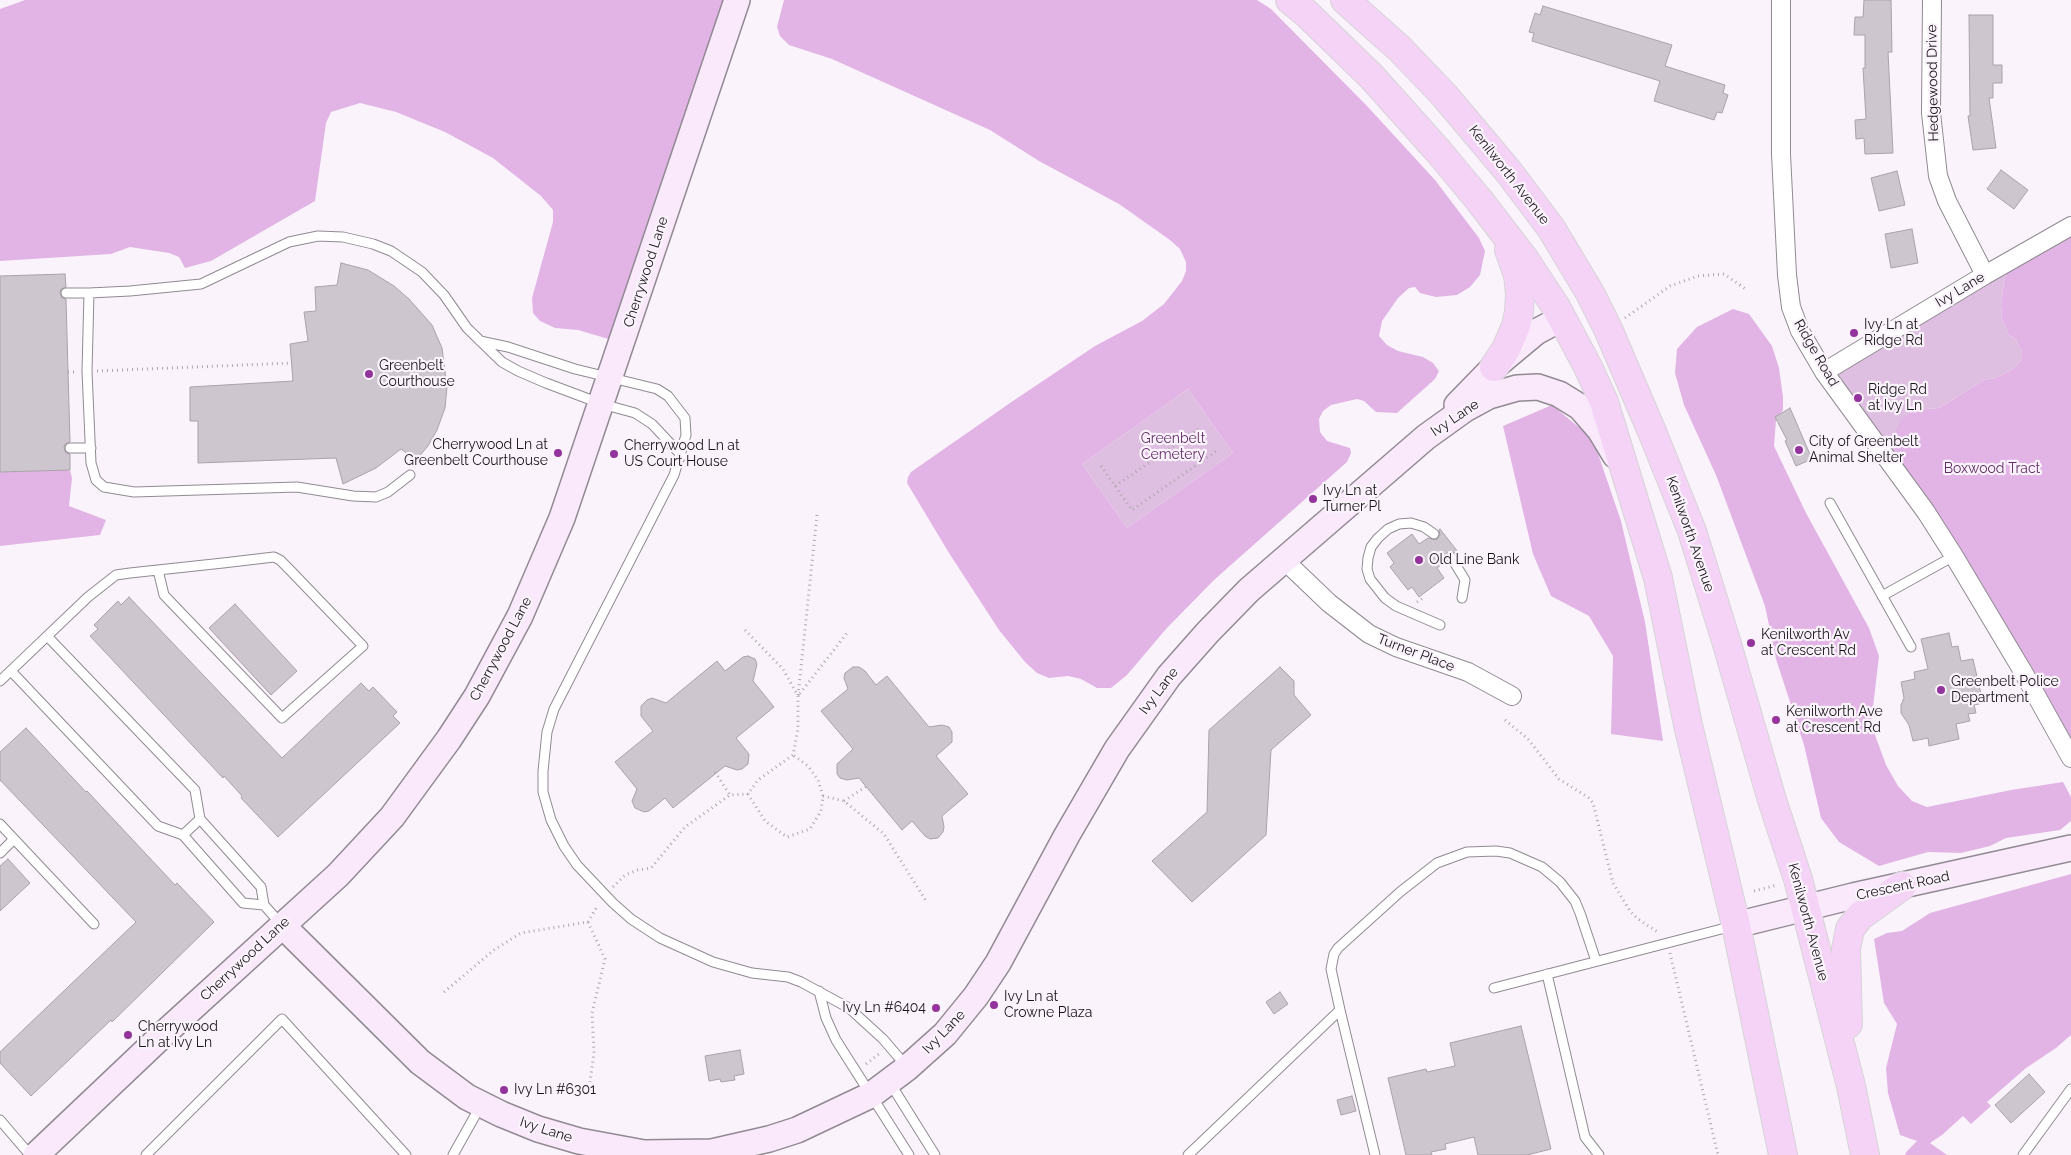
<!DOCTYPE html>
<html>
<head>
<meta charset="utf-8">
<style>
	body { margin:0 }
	canvas { display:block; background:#fbf3fc }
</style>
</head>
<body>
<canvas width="2071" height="1155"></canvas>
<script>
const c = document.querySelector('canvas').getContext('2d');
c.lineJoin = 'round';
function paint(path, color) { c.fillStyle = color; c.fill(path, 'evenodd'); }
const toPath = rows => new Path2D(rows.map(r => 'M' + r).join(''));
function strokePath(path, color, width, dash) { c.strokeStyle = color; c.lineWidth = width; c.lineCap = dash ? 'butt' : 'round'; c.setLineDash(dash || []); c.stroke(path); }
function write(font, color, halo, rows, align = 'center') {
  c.font = font + ' Raleway,sans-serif'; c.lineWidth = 4.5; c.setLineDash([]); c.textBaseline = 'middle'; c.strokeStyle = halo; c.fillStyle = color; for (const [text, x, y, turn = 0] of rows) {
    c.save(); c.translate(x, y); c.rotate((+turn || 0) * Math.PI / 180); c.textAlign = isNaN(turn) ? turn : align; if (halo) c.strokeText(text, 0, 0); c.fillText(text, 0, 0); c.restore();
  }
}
paint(toPath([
	[2009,261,2004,282,2001,305,2002,319,2009,335,2016,339,2022,353,2022,360,2013,369,1995,378,1984,380,1939,408,1913,410,1883,454,1824,372],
	[1188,389,1233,453,1127,528,1082,464]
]), '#dfbfe1');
paint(toPath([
	[25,0,737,0,622,343,578,330,555,328,540,321,533,313,532,298,553,222,553,210,541,196,493,158,445,132,396,112,360,103,331,112,326,123,315,201,211,261,185,268,179,257,169,253,130,247,111,254,0,261,0,9],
	[784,0,1257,0,1271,9,1368,107,1435,180,1479,238,1485,251,1480,275,1470,287,1457,295,1436,297,1420,293,1415,287,1409,288,1398,298,1382,321,1379,336,1387,345,1398,351,1423,357,1433,363,1439,371,1435,379,1397,413,1376,412,1364,401,1357,399,1331,405,1323,411,1319,419,1320,432,1327,441,1350,448,1351,453,1347,462,1214,580,1166,629,1127,675,1111,688,1097,688,1081,679,1068,676,1049,678,1037,673,1025,662,999,630,949,553,907,483,908,477,911,472,1010,403,1095,346,1142,321,1164,304,1182,281,1186,271,1186,262,1180,249,1170,240,1119,204,1039,161,990,130,832,59,789,45,780,36,777,27],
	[1188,389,1233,453,1127,528,1082,464],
	[2071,226,2071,753,1883,454,1901,420,1913,410,1939,408,1984,380,1995,378,2013,369,2022,360,2022,353,2016,339,2009,335,2002,319,2001,305,2004,282,2009,261],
	[1733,309,1749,314,1772,346,1779,368,1783,397,1783,410,1776,420,1774,446,1806,513,1869,628,1879,656,1871,724,1886,765,1898,786,1912,801,1927,807,2011,790,2063,782,2071,797,2071,821,2060,830,2006,838,1990,846,1961,853,1928,852,1879,866,1839,842,1821,818,1804,745,1776,659,1765,606,1716,475,1684,405,1675,373,1677,349,1697,327],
	[1552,405,1593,439,1621,521,1645,622,1663,741,1611,734,1613,656,1589,616,1551,596,1533,554,1503,426],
	[70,470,72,478,69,506,106,520,100,535,0,546,0,472],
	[2071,874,2071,1035,2056,1048,2026,1068,1987,1102,1991,1106,1971,1124,1963,1116,1942,1135,1930,1143,1947,1155,1905,1155,1907,1151,1917,1141,1900,1135,1888,1093,1886,1068,1897,1024,1884,1003,1874,939,1887,933,1902,931,1930,913]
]), '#e1b4e5');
const building = toPath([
	[1864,0,1891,0,1892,52,1888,52,1893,153,1865,154,1864,138,1856,139,1855,120,1866,119,1863,68,1865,68,1865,35,1854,35,1855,17,1863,17,1864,0],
	[1543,6,1672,45,1665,66,1725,85,1723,93,1728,95,1722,113,1717,112,1714,120,1654,101,1660,81,1532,41,1534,33,1529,32,1535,13,1540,15,1543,6],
	[1969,15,1993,15,1993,65,2002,65,2002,83,1993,83,1993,98,1989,98,1996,148,1973,150,1968,116,1970,116,1969,15],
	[2001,170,2028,190,2014,209,1987,189,2001,170],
	[1897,171,1905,205,1879,211,1871,178,1897,171],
	[1912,229,1918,263,1891,268,1885,234,1912,229],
	[341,263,368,270,394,286,409,299,432,325,442,348,447,387,445,408,437,430,428,446,416,460,401,449,376,468,343,484,336,458,198,463,198,421,190,421,190,387,293,381,290,344,308,341,304,312,316,311,315,287,337,285,341,263],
	[65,274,66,287,61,289,60,293,62,298,66,299,70,442,65,444,64,448,66,453,70,454,70,470,0,472,0,276,65,274],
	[1790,408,1812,459,1796,466,1785,441,1787,440,1775,417,1790,408],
	[1440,529,1458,552,1456,553,1450,551,1446,554,1446,561,1437,568,1444,578,1419,597,1412,587,1408,590,1390,567,1394,563,1387,553,1412,534,1419,544,1428,538,1436,540,1440,535,1439,530,1440,529],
	[129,597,282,758,361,683,369,691,373,687,397,712,393,716,400,723,278,837,241,798,242,796,224,776,223,778,90,636,98,629,94,625,118,601,121,605,129,597],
	[235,604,297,671,271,695,209,628,235,604],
	[1949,633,1952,647,1958,646,1961,661,1973,659,1983,703,1974,705,1976,713,1968,714,1970,721,1956,724,1959,739,1929,746,1928,738,1913,741,1909,725,1901,713,1901,705,1904,698,1901,682,1915,679,1914,672,1928,669,1921,639,1949,633],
	[748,656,755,659,757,664,753,681,774,707,736,738,749,754,748,764,742,769,737,770,725,766,673,808,665,798,649,811,644,812,635,808,632,801,637,789,615,762,653,731,641,716,641,706,647,700,652,698,666,703,717,661,725,671,743,657,748,656],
	[853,667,859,667,865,671,876,685,887,676,929,727,942,725,949,727,952,732,952,742,936,756,968,794,942,816,944,827,943,832,938,838,930,839,925,836,912,821,902,830,859,778,847,780,840,778,837,774,837,764,853,749,821,711,848,689,844,678,845,673,853,667],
	[1280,667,1294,681,1294,695,1311,715,1271,750,1266,835,1192,902,1152,861,1207,812,1209,730,1280,667],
	[26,728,86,792,87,791,175,885,177,883,214,922,112,1022,111,1020,31,1096,0,1063,0,1052,136,922,0,780,0,752,26,728],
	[8,859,30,883,0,911,0,866,8,859],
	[1280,992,1288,1004,1274,1014,1266,1002,1280,992],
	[1521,1026,1551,1149,1527,1155,1478,1155,1474,1137,1445,1144,1446,1149,1431,1152,1432,1155,1406,1155,1388,1078,1426,1069,1427,1072,1455,1066,1450,1043,1521,1026],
	[740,1050,744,1074,734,1076,735,1080,721,1082,720,1079,709,1081,705,1056,740,1050],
	[2029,1074,2045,1092,2011,1123,1995,1105,2029,1074],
	[1352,1096,1356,1111,1341,1115,1337,1100,1352,1096]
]);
paint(building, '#cec6ce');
strokePath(building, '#aaa2aa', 1);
const lane = toPath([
	[66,293,89,293],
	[480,341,508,347,575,369,657,389,668,396,685,418,686,435,674,475,554,709,547,732,543,771,543,792,551,820,564,846,577,865,613,903,631,919,660,938,713,962,752,973,788,977,801,982,849,1008,883,1039,907,1067],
	[70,448,91,448],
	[410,475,388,492,376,497,353,496,297,487,134,492,104,487,96,480,91,463,87,371,89,293,130,291,201,284,289,242,318,236,343,237,373,244,391,251,422,272,444,295,467,328,502,362,518,371,546,383,602,404,635,413,652,424,682,456],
	[1830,503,1911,647],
	[1434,534,1424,527,1411,523,1399,524,1388,529,1378,538,1371,547,1368,558,1367,569,1370,579,1385,598,1396,606,1440,625],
	[1451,557,1465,580,1462,598],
	[1882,596,1954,556],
	[47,636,195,790,200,819,261,887,264,905,280,923],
	[11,671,158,826,183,835,243,903,264,905],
	[0,681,88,597,116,575,130,573,223,563,274,557,280,560,289,569,363,646,282,718,164,595,158,570],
	[0,824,14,839,0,853],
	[183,835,200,819],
	[14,839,94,924],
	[1547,974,1585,1137,1599,1155],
	[1494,988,1733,926],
	[819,991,826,1018,836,1040,909,1155],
	[1340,1010,1375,1155],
	[890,1083,935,1155],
	[0,1120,30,1155],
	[146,1155,282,1019,406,1155],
	[453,1155,481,1105],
	[1188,1155,1340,1010,1331,969,1334,954,1338,948,1400,892,1437,863,1467,852,1496,851,1510,853,1542,867,1560,882,1575,901,1580,913,1596,961],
	[2023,1155,2071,1089]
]);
const street = toPath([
	[1781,0,1781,154,1787,275,1791,307,1800,331,1824,372,1926,512,1954,556,2022,670,2071,758],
	[1932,0,1931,113,1938,176,1947,201,1985,275],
	[1824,372,1985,275,2071,226],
	[1284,560,1329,603,1369,634,1396,647,1468,672,1512,696]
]);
const secondary = toPath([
	[1457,405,1494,367,1536,332,1562,318],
	[282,925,420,1062,467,1097,501,1114,538,1129,579,1141,644,1153,712,1152,769,1139,797,1130,871,1095,907,1068,945,1034,976,996,998,963,1067,835,1117,749,1169,676,1208,632,1249,590,1426,437,1465,409,1489,396,1517,388,1538,387,1559,394,1580,407,1600,430,1615,455],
	[1736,925,1853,896,2071,848],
	[36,1155,169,1029,338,875,392,817,449,739,477,696,520,616,562,518,737,0]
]);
const primary = toPath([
	[1290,0,1307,14,1372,77,1439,152,1479,200,1525,260,1556,307,1588,367,1604,402,1658,578,1688,725,1736,925,1783,1155],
	[1345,0,1400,49,1444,95,1508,171,1551,228,1590,293,1608,329,1653,434,1692,531,1727,644,1772,800,1798,879,1851,1086,1865,1155],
	[1494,367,1506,349,1516,326,1519,312,1520,293,1518,275,1509,250],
	[1848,1024,1846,949,1850,929,1860,916,1902,886]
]);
strokePath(lane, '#918a92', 11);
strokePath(street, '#918a92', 20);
strokePath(secondary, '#918a92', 28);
strokePath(primary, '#d6d5d6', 30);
strokePath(toPath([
	[1625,318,1670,286,1698,276,1724,274,1747,290],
	[97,371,292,363],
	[68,372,76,372],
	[1101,466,1132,510,1218,450],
	[1115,486,1200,428],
	[817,515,798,696,847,633],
	[1417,602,1423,598],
	[745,630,783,669,798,696,798,729,793,755,758,780,748,794,765,821,787,837,810,829,821,811,823,796,818,780,808,766,793,755],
	[1505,720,1528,739,1559,779,1589,798,1593,803,1613,883,1630,911,1638,919,1659,933],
	[715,772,730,795],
	[823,796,844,801,884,834,926,901],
	[844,801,867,786],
	[613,887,625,875,638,870,651,868,685,827,730,795,748,794],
	[1754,891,1777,885],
	[588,922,605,959,592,1013,594,1053,590,1082],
	[1670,953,1718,1155],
	[444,992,494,950,521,933,588,922,598,905],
	[866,1064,879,1054]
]), '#aea7ae', 3, [1, 4]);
strokePath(lane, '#fff', 9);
strokePath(street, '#fff', 18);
strokePath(secondary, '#f9e9fb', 25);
strokePath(primary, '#f4d3f7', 28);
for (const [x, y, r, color] of [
	[1854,333,5,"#93349d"],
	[369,374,5,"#93349d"],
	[1858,398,5,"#93349d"],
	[1799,450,5,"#93349d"],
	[558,453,5,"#93349d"],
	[614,454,5,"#93349d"],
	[1313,499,5,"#93349d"],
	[1419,560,5,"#93349d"],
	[1751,643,5,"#93349d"],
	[1941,690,5,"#93349d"],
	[1776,720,5,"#93349d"],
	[994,1005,5,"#93349d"],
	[936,1008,5,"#93349d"],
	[128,1035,5,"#93349d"],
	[504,1090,5,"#93349d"]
]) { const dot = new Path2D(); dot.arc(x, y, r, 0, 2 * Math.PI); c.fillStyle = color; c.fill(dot); strokePath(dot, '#fbf3fc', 2); }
write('14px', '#191619', '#fbf3fc', [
	["Hedgewood Drive",1933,83,-91],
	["Kenilworth Avenue",1509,175,52],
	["Cherrywood Lane",646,272,-72],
	["Ivy Lane",1960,290,-31],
	["Ridge Road",1816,353,60],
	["Ivy Lane",1455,418,-34],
	["Kenilworth Avenue",1690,534,71],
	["Cherrywood Lane",501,649,-62],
	["Turner Place",1416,653,21],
	["Ivy Lane",1159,691,-53],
	["Crescent Road",1903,886,-12],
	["Kenilworth Avenue",1808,922,75],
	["Cherrywood Lane",245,959,-43],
	["Ivy Lane",944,1032,-46],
	["Ivy Lane",546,1130,18]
]);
write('14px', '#191619', '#fbf3fc', [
	["Ivy Ln at",1864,325],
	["Ridge Rd",1864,341],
	["Greenbelt",379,366],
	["Courthouse",379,382],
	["Ridge Rd",1868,390],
	["at Ivy Ln",1868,406],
	["City of Greenbelt",1809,442],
	["Animal Shelter",1809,458],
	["Cherrywood Ln at",548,445,"right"],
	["Greenbelt Courthouse",548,461,"right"],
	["Cherrywood Ln at",624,446],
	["US Court House",624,462],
	["Ivy Ln at",1323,491],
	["Turner Pl",1323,507],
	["Old Line Bank",1429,560],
	["Kenilworth Av",1761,635],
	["at Crescent Rd",1761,651],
	["Greenbelt Police",1951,682],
	["Department",1951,698],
	["Kenilworth Ave",1786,712],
	["at Crescent Rd",1786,728],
	["Ivy Ln at",1004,997],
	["Crowne Plaza",1004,1013],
	["Ivy Ln #6404",926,1008,"right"],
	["Cherrywood",138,1027],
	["Ln at Ivy Ln",138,1043],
	["Ivy Ln #6301",514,1090]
], 'left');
write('14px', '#632d68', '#fbf3fc', [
	["Greenbelt",1173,439],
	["Cemetery",1173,455],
	["Boxwood Tract",1992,469]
]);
</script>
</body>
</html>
